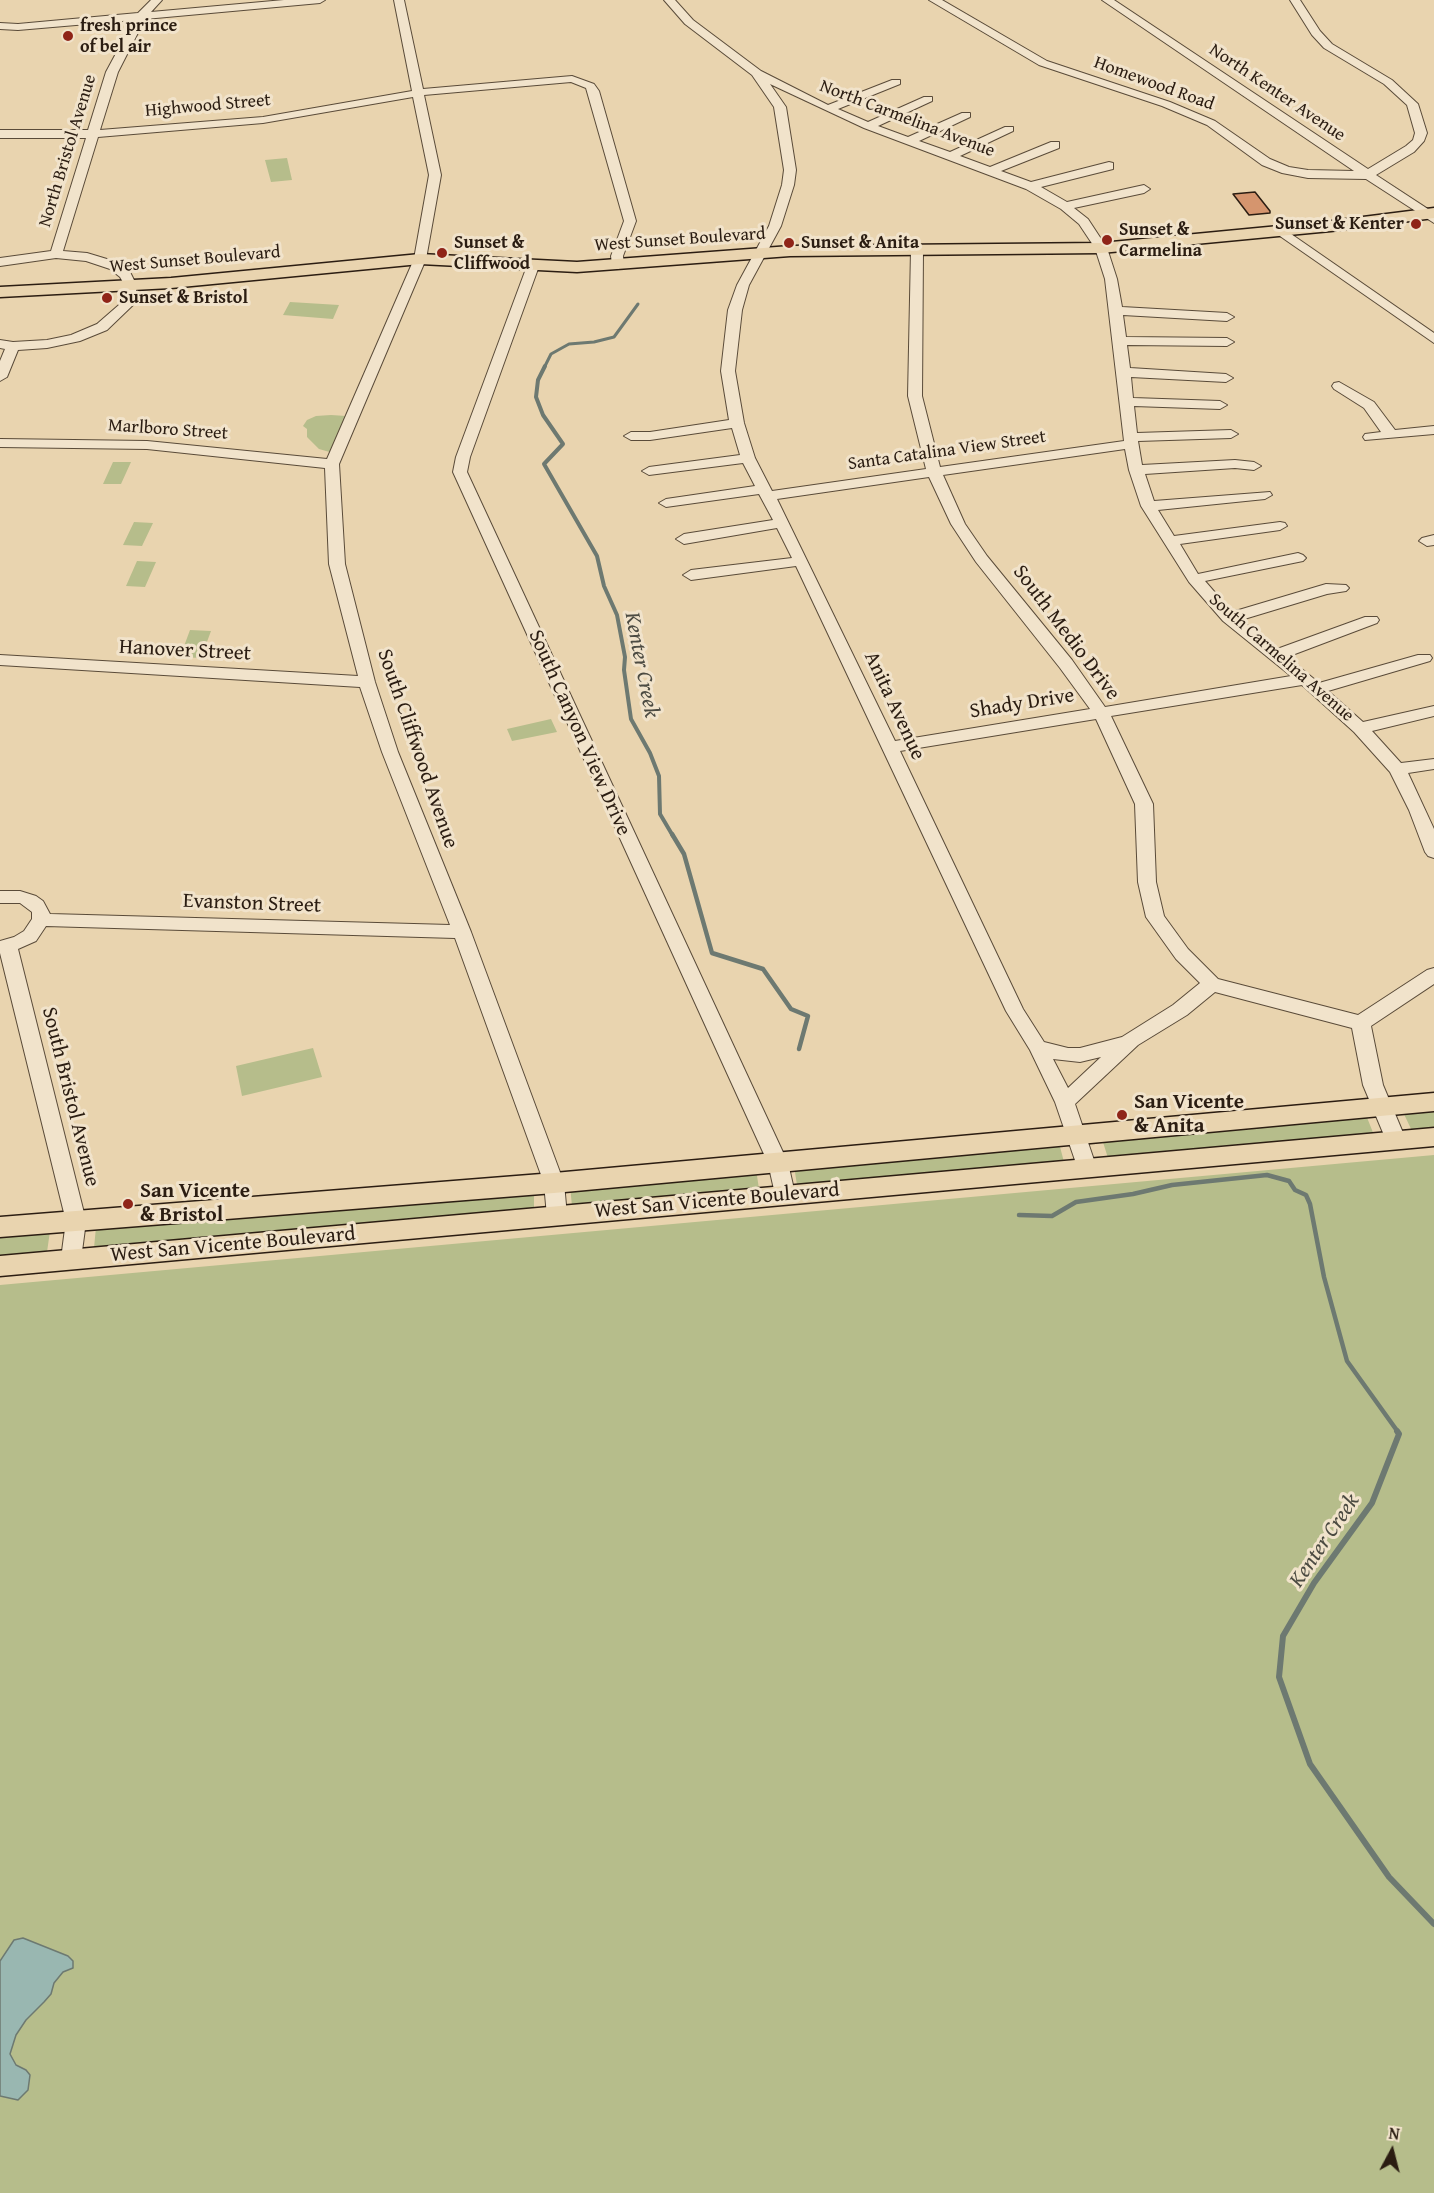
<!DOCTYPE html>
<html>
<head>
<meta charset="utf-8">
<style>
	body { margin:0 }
	#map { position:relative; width:1434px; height:2193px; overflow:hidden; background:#e9d4af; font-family:"Gentium Book Plus",serif }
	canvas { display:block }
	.north { position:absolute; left:1362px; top:2121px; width:60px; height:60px; -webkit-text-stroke:4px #f1e3cb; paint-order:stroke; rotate:7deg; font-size:16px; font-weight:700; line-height:24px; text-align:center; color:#2b1d12 }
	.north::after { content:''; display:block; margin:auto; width:21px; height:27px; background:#2b1d12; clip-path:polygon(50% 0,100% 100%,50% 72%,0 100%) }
</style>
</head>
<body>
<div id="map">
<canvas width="1434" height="2193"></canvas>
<div class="north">N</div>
</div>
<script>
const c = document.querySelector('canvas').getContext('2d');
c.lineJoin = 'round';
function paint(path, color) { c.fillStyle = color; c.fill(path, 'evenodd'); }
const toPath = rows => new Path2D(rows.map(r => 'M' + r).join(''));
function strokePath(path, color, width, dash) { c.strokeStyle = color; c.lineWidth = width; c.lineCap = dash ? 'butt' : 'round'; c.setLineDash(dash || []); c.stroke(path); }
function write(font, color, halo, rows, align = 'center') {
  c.font = font + ' "Gentium Book Plus",serif'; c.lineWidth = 6; c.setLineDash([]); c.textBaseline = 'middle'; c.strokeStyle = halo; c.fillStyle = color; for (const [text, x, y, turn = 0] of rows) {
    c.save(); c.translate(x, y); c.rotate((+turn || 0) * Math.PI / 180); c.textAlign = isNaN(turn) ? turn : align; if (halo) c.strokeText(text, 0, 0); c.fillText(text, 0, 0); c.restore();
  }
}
paint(toPath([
	[287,158,292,180,271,182,265,160],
	[290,302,339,305,333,319,283,315],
	[331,415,346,416,333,453,319,449,307,437,307,429,303,426,307,420,316,416],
	[113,462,131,462,121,484,103,484],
	[134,522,153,523,142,546,123,545],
	[137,561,156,562,145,587,126,586],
	[190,630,211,631,201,658,180,657],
	[551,719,557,732,512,741,507,729],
	[313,1048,322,1077,242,1096,236,1066],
	[1434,1109,1434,1129,1412,1131,1403,1112],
	[1366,1115,1374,1135,1108,1158,1102,1139],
	[1059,1143,1064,1162,797,1185,794,1166],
	[1434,1155,1434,2193,0,2193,0,1285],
	[756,1169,759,1189,572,1206,570,1186],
	[534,1189,534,1209,94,1248,96,1227],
	[50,1231,47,1252,0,1256,0,1235]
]), '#b6bd8b');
const water = toPath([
	[23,1938,68,1956,73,1961,73,1968,63,1972,54,1983,51,1994,44,2002,26,2020,16,2035,10,2054,16,2065,26,2070,30,2075,28,2090,18,2100,0,2096,0,1961,14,1940,23,1938]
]);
paint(water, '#99b7b1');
strokePath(water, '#6d7971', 1.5);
strokePath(toPath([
	[544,368,551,354,569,344,594,342,614,337,638,304]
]), '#6d7971', 3);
strokePath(toPath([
	[545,366,538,380,536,397,543,415,563,444,544,464,597,556,604,586,617,615,625,657,624,670,631,719,650,753,659,776,660,814,673,836]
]), '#6d7971', 4);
strokePath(toPath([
	[672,834,684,854,712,953,763,969,791,1009,808,1016,799,1049],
	[1019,1215,1052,1216,1076,1202,1133,1194,1172,1185,1267,1175,1289,1181,1295,1190,1306,1195,1310,1204,1324,1277,1347,1361,1398,1432]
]), '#6d7971', 4.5);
strokePath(toPath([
	[1397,1431,1399,1434,1372,1503,1314,1583,1283,1636,1279,1677,1310,1764,1389,1877,1434,1924]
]), '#6d7971', 6);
const building = toPath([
	[1255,192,1270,211,1270,213,1249,215,1233,194,1255,192]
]);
paint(building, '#d5956e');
strokePath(building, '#2b1d12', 1.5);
const minor = toPath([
	[151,0,162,0,151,12,284,0,325,0,320,3,145,19,118,72,100,130,263,117,412,91,394,0,404,0,423,89,572,76,594,84,599,91,636,221,623,256,624,265,618,269,612,265,611,256,624,221,586,88,571,82,424,95,441,175,426,259,339,464,345,564,375,682,398,752,471,932,564,1183,567,1216,564,1222,557,1224,550,1222,547,1216,544,1183,455,938,46,926,36,941,18,949,86,1221,81,1259,78,1265,71,1267,64,1265,61,1259,66,1221,0,953,0,941,14,937,24,931,32,919,32,912,20,903,0,903,0,891,20,891,36,896,43,901,50,914,450,925,382,752,360,687,0,665,0,655,358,676,329,564,325,468,147,449,0,447,0,439,147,441,327,459,414,259,429,175,413,97,263,123,98,137,63,251,87,253,120,263,130,272,137,286,133,305,107,330,80,341,47,348,18,350,7,377,0,381,0,361,5,349,0,348,0,340,13,342,47,340,71,335,97,324,120,304,125,286,120,277,110,269,86,261,56,258,0,266,0,258,51,251,86,138,0,138,0,130,88,130,106,72,134,20,18,30,0,29,0,23,18,24,138,13,151,0],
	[664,0,675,0,693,20,761,71,828,105,892,80,900,80,900,84,838,109,868,122,924,97,932,97,932,101,878,126,908,137,962,113,970,113,970,117,919,141,950,152,1005,127,1013,127,1013,131,960,156,990,167,1051,142,1059,142,1059,148,1001,171,1031,182,1109,162,1113,163,1113,169,1041,187,1067,202,1144,185,1150,189,1144,193,1074,208,1088,219,1107,248,1117,279,1122,307,1227,313,1234,317,1227,321,1123,315,1126,337,1227,338,1234,342,1227,346,1127,345,1130,368,1226,374,1233,378,1226,382,1131,377,1133,398,1220,401,1227,405,1220,409,1134,406,1137,433,1231,430,1238,434,1231,438,1138,441,1142,465,1235,460,1254,462,1261,466,1254,470,1235,468,1145,474,1154,501,1270,492,1272,495,1265,499,1158,510,1174,536,1280,522,1285,523,1287,526,1280,530,1180,544,1198,574,1298,553,1303,555,1306,558,1303,561,1205,581,1232,612,1326,584,1346,585,1349,588,1346,591,1327,594,1241,620,1277,649,1365,617,1377,617,1379,620,1377,623,1287,657,1319,683,1418,655,1430,655,1432,658,1430,661,1328,691,1363,722,1434,706,1434,716,1372,731,1401,763,1434,759,1434,769,1408,773,1434,829,1434,858,1428,856,1425,852,1409,810,1390,772,1354,732,1302,685,1111,716,1153,804,1156,882,1164,916,1188,949,1218,979,1358,1015,1427,970,1434,968,1434,984,1371,1026,1383,1085,1406,1140,1403,1145,1396,1148,1389,1145,1386,1140,1363,1085,1352,1028,1215,992,1187,1015,1138,1045,1075,1104,1096,1166,1093,1172,1086,1174,1079,1172,1055,1102,1030,1050,1006,1011,796,566,691,580,683,575,691,570,792,558,777,528,684,544,676,539,684,534,773,520,759,494,666,507,659,503,666,499,755,486,743,463,649,475,642,471,649,467,740,455,732,428,650,440,631,440,624,436,631,432,650,432,729,420,721,371,728,310,737,285,769,226,782,185,784,170,774,107,752,75,685,24,664,0],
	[770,84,864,128,1026,189,1061,209,1079,224,1095,248,1105,279,1124,441,940,467,922,396,923,250,917,246,911,250,908,396,926,469,772,491,755,458,744,423,735,371,742,310,749,285,781,226,794,185,796,170,786,107,770,84],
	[1125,449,1129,470,1141,506,1189,582,1223,621,1291,676,1105,707,1072,660,987,556,965,524,943,475,1125,449],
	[929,477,951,524,976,562,1060,668,1090,709,895,741,777,499,929,477],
	[1096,719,1135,804,1138,882,1146,917,1176,959,1200,983,1173,1005,1122,1037,1080,1048,1068,1048,1044,1042,1023,1009,900,751,1096,719],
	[1101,1057,1068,1088,1053,1059,1080,1062,1101,1057],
	[929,0,942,0,1047,61,1170,102,1215,121,1270,159,1289,167,1308,170,1354,171,1102,0,1114,0,1368,169,1406,146,1413,140,1415,133,1407,105,1384,84,1324,48,1312,35,1290,0,1300,0,1320,31,1332,44,1392,80,1418,104,1427,133,1424,141,1414,152,1376,175,1434,213,1434,223,1366,179,1308,178,1282,173,1262,165,1207,125,1162,106,1039,65,929,0],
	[1281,227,1434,333,1434,343,1277,234,1275,231,1281,227],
	[533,262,539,266,470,457,467,472,788,1163,795,1194,792,1200,785,1202,778,1200,775,1194,768,1163,453,472,456,457,527,266,533,262],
	[1339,382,1374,402,1395,430,1434,426,1434,434,1365,440,1363,437,1365,434,1381,432,1364,408,1334,389,1332,386,1334,383,1339,382],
	[1434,535,1434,545,1427,546,1419,541,1422,538,1434,535]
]);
const major = toPath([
	[1434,208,1434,218,1331,231,1101,253,790,256,577,272,420,264,171,288,0,297,0,287,171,278,420,254,577,262,790,246,1101,243,1331,221,1434,208],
	[1434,1093,1434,1111,554,1193,0,1237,0,1217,554,1173,1434,1093],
	[1434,1128,1434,1146,0,1276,0,1256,1434,1128]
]);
strokePath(minor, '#5a4b39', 2);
strokePath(major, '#2b1d12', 3);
paint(minor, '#f1e3cb');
paint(major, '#e9d4af');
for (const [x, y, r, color] of [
	[68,36,6,"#8f2418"],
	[1416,224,6,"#8f2418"],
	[1107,240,6,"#8f2418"],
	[789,243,6,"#8f2418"],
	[442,253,6,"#8f2418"],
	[107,298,6,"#8f2418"],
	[1122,1115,6,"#8f2418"],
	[128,1204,6,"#8f2418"]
]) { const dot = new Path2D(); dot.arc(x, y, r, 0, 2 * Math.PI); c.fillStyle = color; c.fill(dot); strokePath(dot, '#f1e3cb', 2); }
write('bold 18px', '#2b1d12', '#f1e3cb', [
	["fresh prince",80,26],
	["of bel air",80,47],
	["Sunset & Kenter",1404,224,"right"],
	["Sunset &",1119,230],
	["Carmelina",1119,251],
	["Sunset &",454,243],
	["Cliffwood",454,264],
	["Sunset & Anita",801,243],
	["Sunset & Bristol",119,298]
], 'left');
write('18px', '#2b1d12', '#f1e3cb', [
	["Homewood Road",1154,84,20],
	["North Kenter Avenue",1277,93,34],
	["Highwood Street",208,106,-5],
	["North Carmelina Avenue",907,119,21],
	["North Bristol Avenue",68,151,-73],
	["West Sunset Boulevard",680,240,-4],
	["West Sunset Boulevard",195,260,-5],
	["Marlboro Street",168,430,4],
	["Santa Catalina View Street",947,451,-8],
	["South Carmelina Avenue",1281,658,41]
]);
write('21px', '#2b1d12', '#f1e3cb', [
	["South Medio Drive",1066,633,53],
	["Hanover Street",185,651,3],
	["Shady Drive",1022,704,-9],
	["Anita Avenue",894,706,65],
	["South Canyon View Drive",579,733,66],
	["South Cliffwood Avenue",417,749,71],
	["Evanston Street",252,904,2],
	["South Bristol Avenue",70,1097,76],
	["West San Vicente Boulevard",717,1201,-5],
	["West San Vicente Boulevard",233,1245,-5]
]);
write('bold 21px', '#2b1d12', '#f1e3cb', [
	["San Vicente",1134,1103],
	["& Anita",1134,1127],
	["San Vicente",140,1192],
	["& Bristol",140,1216]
], 'left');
write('italic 22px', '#4c4b42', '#f1e3cb', [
	["Kenter Creek",641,665,79],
	["Kenter Creek",1325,1541,-56]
]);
</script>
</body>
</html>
